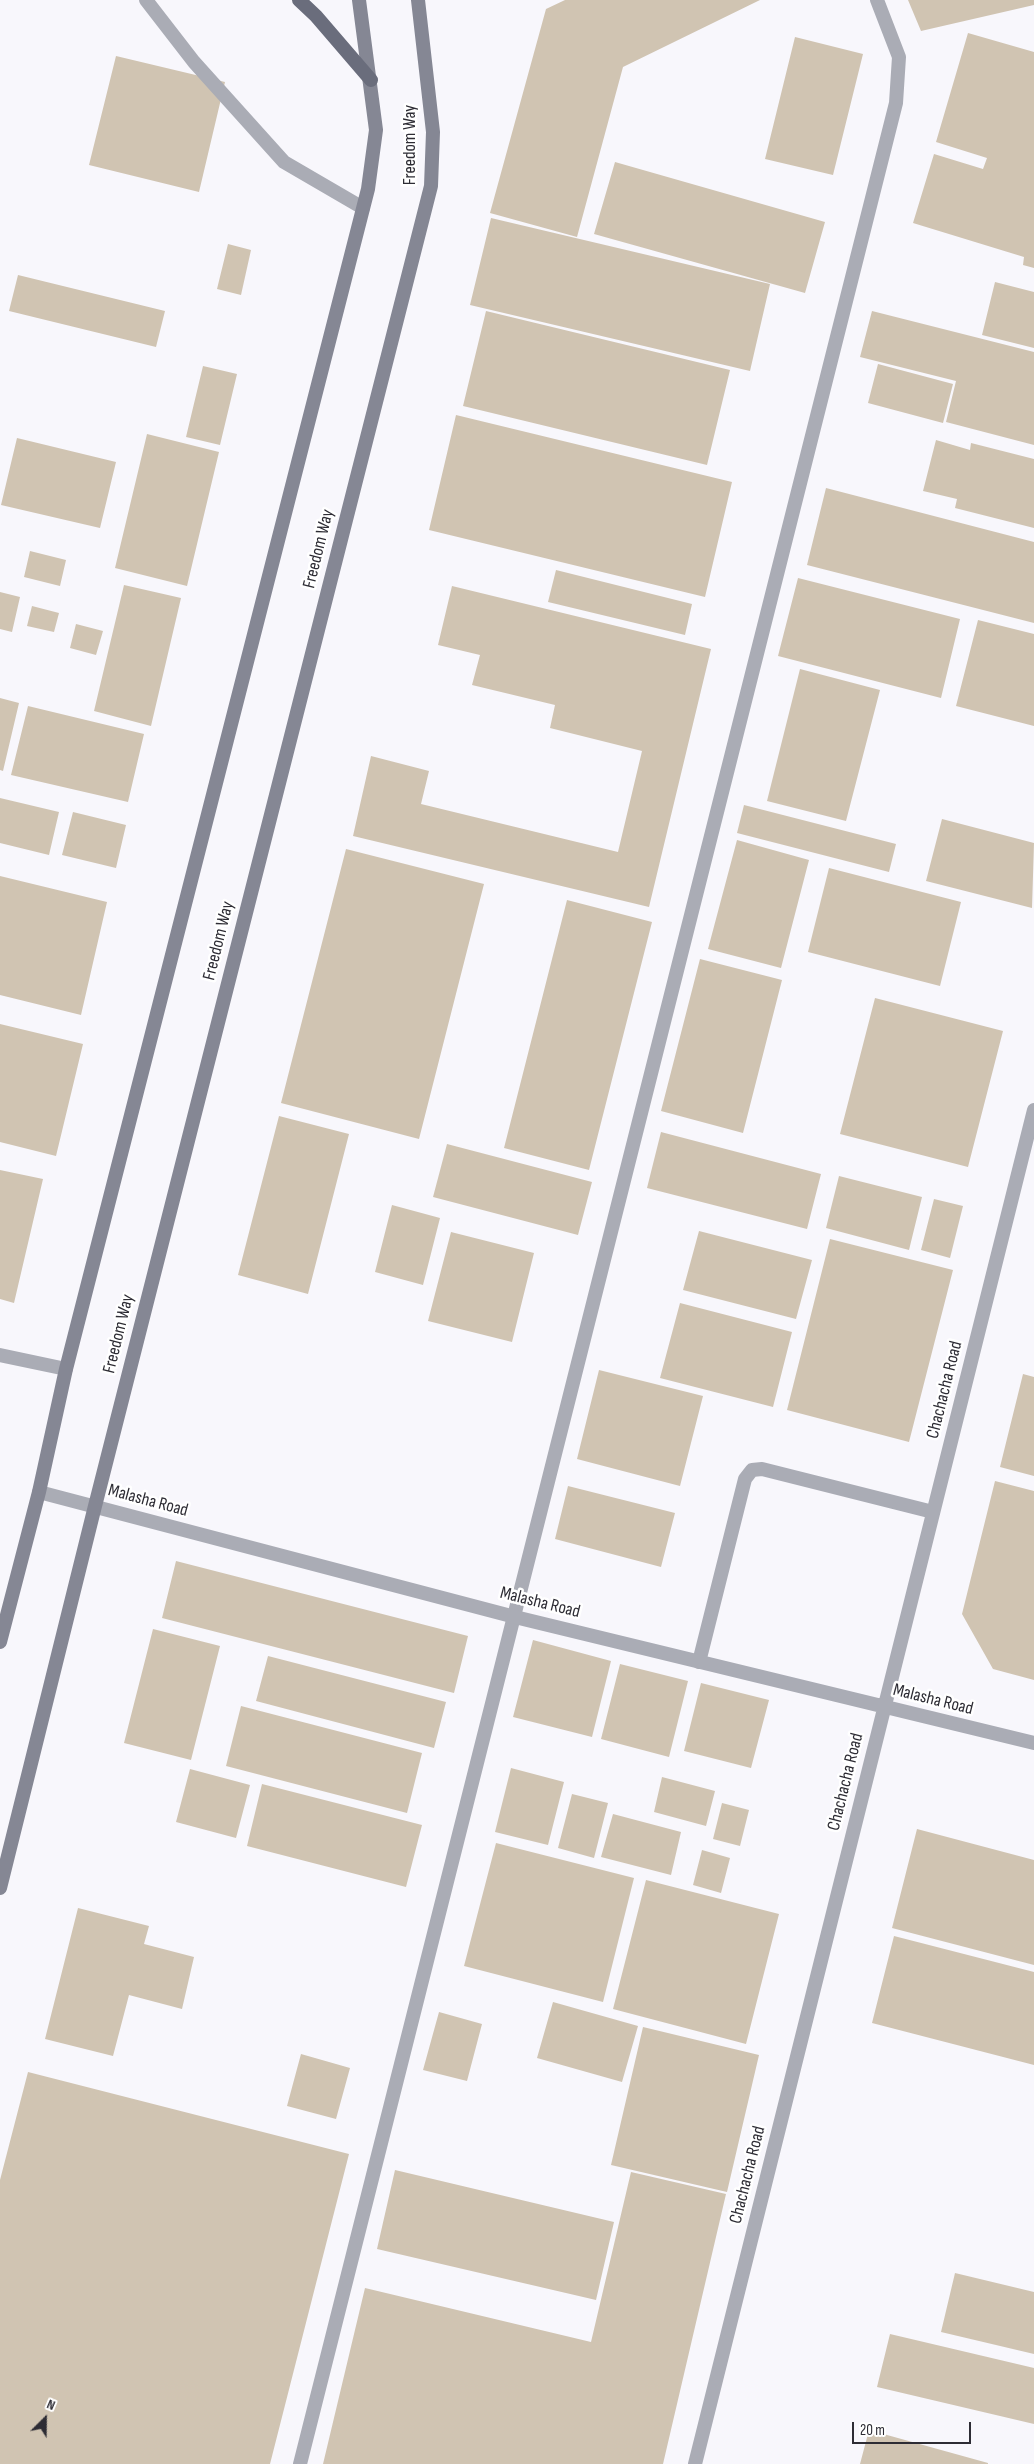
<!DOCTYPE html>
<html>
<head>
<meta charset="utf-8">
<style>
	body { margin:0 }
	#map { position:relative; width:1034px; height:2464px; overflow:hidden; background:#f8f7fc; font-family:"Sofia Sans Condensed",sans-serif }
	canvas { display:block }
	.north { position:absolute; left:20px; top:2394px; width:50px; height:50px; -webkit-text-stroke:4px #fff; paint-order:stroke; rotate:23deg; font-size:14px; font-weight:700; line-height:20px; text-align:center; color:#2d2c34 }
	.north::after { content:''; display:block; margin:auto; width:18px; height:22px; background:#2d2c34; clip-path:polygon(50% 0,100% 100%,50% 72%,0 100%) }
	.scale { position:absolute; left:852px; top:2422px; width:119px; height:22px; box-sizing:border-box; border:2px solid #2d2c34; border-top:0; padding-left:6px; font-size:15px; line-height:18px; white-space:nowrap; color:#2d2c34; -webkit-text-stroke:4px #fff; paint-order:stroke }
</style>
</head>
<body>
<div id="map">
<canvas width="1034" height="2464"></canvas>
<div class="north">N</div>
<div class="scale">20 m</div>
</div>
<script>
const c = document.querySelector('canvas').getContext('2d');
c.lineJoin = 'round';
function paint(path, color) { c.fillStyle = color; c.fill(path, 'evenodd'); }
const toPath = rows => new Path2D(rows.map(r => 'M' + r).join(''));
function strokePath(path, color, width, dash) { c.strokeStyle = color; c.lineWidth = width; c.lineCap = dash ? 'butt' : 'round'; c.setLineDash(dash || []); c.stroke(path); }
function write(font, color, halo, rows, align = 'center') {
  c.font = font + ' "Sofia Sans Condensed",sans-serif'; c.lineWidth = 5; c.setLineDash([]); c.textBaseline = 'middle'; c.strokeStyle = halo; c.fillStyle = color; for (const [text, x, y, turn = 0] of rows) {
    c.save(); c.translate(x, y); c.rotate((+turn || 0) * Math.PI / 180); c.textAlign = isNaN(turn) ? turn : align; if (halo) c.strokeText(text, 0, 0); c.fillText(text, 0, 0); c.restore();
  }
}
paint(toPath([
	[565,0,760,0,623,67,577,237,490,213,546,9],
	[908,0,1034,0,1034,5,921,31],
	[968,33,1034,52,1034,268,1023,265,1024,257,913,223,934,154,983,169,987,158,936,142],
	[795,37,863,54,833,175,765,159],
	[116,56,225,82,199,192,89,165],
	[615,162,825,222,805,293,594,234],
	[491,218,770,284,750,371,470,305],
	[228,244,251,250,241,295,217,289],
	[18,275,165,311,156,347,9,311],
	[995,282,1034,292,1034,348,982,335],
	[486,311,730,370,707,465,463,406],
	[872,311,1034,352,1034,445,946,422,956,381,860,357],
	[878,364,953,384,943,423,868,403],
	[203,366,237,374,220,445,186,437],
	[456,415,732,482,705,597,429,530],
	[147,434,219,452,187,586,115,568],
	[17,438,116,462,100,528,1,505],
	[936,440,970,450,971,443,1034,459,1034,528,955,508,957,499,923,491],
	[826,488,1034,542,1034,623,807,565],
	[30,551,66,560,60,586,24,577],
	[556,570,692,604,685,635,548,602],
	[798,578,960,619,941,698,778,656],
	[124,585,181,598,151,726,94,711],
	[452,586,711,649,649,907,353,836,371,756,429,771,421,804,618,852,642,751,550,728,555,705,472,685,480,655,438,645],
	[0,592,20,597,12,632,0,629],
	[32,606,59,613,54,632,27,626],
	[978,620,1034,634,1034,726,956,706],
	[76,624,103,631,96,655,70,648],
	[800,669,880,690,846,821,767,801],
	[0,698,19,703,3,771,0,770],
	[28,706,144,734,128,802,11,775],
	[0,798,59,812,49,855,0,843],
	[744,805,896,844,889,872,737,833],
	[73,812,126,825,116,868,62,855],
	[942,819,1034,843,1032,908,926,881],
	[737,840,809,860,781,968,708,949],
	[346,849,484,884,419,1139,281,1103],
	[829,868,961,902,940,986,808,952],
	[0,876,107,902,81,1015,0,995],
	[567,900,652,922,589,1170,504,1148],
	[700,959,782,980,743,1133,661,1111],
	[875,998,1003,1031,968,1167,840,1134],
	[0,1024,83,1044,56,1156,0,1142],
	[279,1116,349,1134,308,1294,238,1275],
	[661,1132,821,1174,807,1229,647,1188],
	[447,1144,592,1182,578,1235,433,1197],
	[0,1170,43,1179,14,1303,0,1299],
	[839,1176,922,1197,909,1250,826,1228],
	[934,1199,963,1206,950,1258,921,1250],
	[392,1205,440,1218,423,1285,375,1272],
	[699,1231,812,1260,796,1319,683,1290],
	[451,1232,534,1253,512,1342,428,1321],
	[830,1239,953,1270,909,1442,787,1410],
	[680,1303,792,1332,773,1407,660,1378],
	[599,1370,703,1396,680,1486,577,1459],
	[1023,1374,1034,1377,1034,1476,1000,1467],
	[995,1481,1034,1491,1034,1680,993,1669,962,1614],
	[568,1486,675,1513,661,1567,555,1539],
	[176,1561,468,1636,454,1693,162,1618],
	[153,1629,220,1646,191,1760,124,1743],
	[533,1640,611,1661,592,1737,513,1717],
	[268,1656,446,1702,434,1748,256,1701],
	[620,1664,688,1681,669,1757,601,1739],
	[701,1683,769,1700,751,1768,684,1751],
	[241,1706,422,1753,407,1813,226,1766],
	[511,1768,564,1782,548,1845,495,1832],
	[190,1769,250,1785,236,1838,176,1822],
	[662,1777,715,1791,706,1826,654,1812],
	[262,1784,422,1825,406,1887,247,1846],
	[572,1794,608,1803,594,1858,558,1848],
	[722,1803,749,1810,740,1846,713,1839],
	[613,1814,681,1832,671,1875,601,1857],
	[917,1829,1034,1860,1034,1965,892,1928],
	[496,1843,634,1878,603,2002,464,1966],
	[702,1850,730,1858,721,1893,693,1885],
	[646,1880,779,1914,746,2044,613,2009],
	[78,1908,149,1926,144,1944,194,1957,182,2009,129,1995,113,2056,45,2039],
	[894,1936,1034,1972,1034,2065,872,2023],
	[553,2002,638,2026,622,2082,537,2058],
	[439,2012,482,2024,467,2081,423,2070],
	[643,2027,759,2055,727,2192,611,2165],
	[301,2054,350,2068,336,2119,287,2106],
	[28,2072,349,2154,270,2464,0,2464,0,2180],
	[395,2170,614,2222,596,2300,377,2249],
	[631,2172,726,2194,663,2464,323,2464,365,2288,591,2342],
	[955,2273,1034,2292,1034,2354,941,2332],
	[890,2334,1034,2368,1034,2424,877,2387],
	[869,2430,988,2463,988,2464,860,2464]
]), '#d0c4b2');
strokePath(toPath([
	[146,0,194,62,284,162,363,208],
	[0,1355,66,1369],
	[699,1662,745,1479,752,1470,762,1469,933,1512],
	[300,2464,896,103,899,57,877,0]
]), '#aaacb5', 14);
strokePath(toPath([
	[39,1492,515,1617,1034,1743],
	[695,2464,1034,1110]
]), '#aaacb5', 14);
strokePath(toPath([
	[0,1642,39,1492,66,1369,368,189,376,130,359,0],
	[0,1888,95,1506,431,186,433,132,418,0]
]), '#858794', 14);
strokePath(toPath([
	[299,0,316,16,371,80]
]), '#6a6d7c', 14);
write('18px', '#2d2c34', '#fff', [
	["Freedom Way",410,145,-90],
	["Freedom Way",319,549,-76],
	["Freedom Way",219,941,-76],
	["Freedom Way",119,1334,-76],
	["Chachacha Road",945,1390,-76],
	["Malasha Road",148,1501,15],
	["Malasha Road",540,1603,14],
	["Malasha Road",933,1700,14],
	["Chachacha Road",846,1782,-76],
	["Chachacha Road",748,2175,-76]
]);
</script>
</body>
</html>
